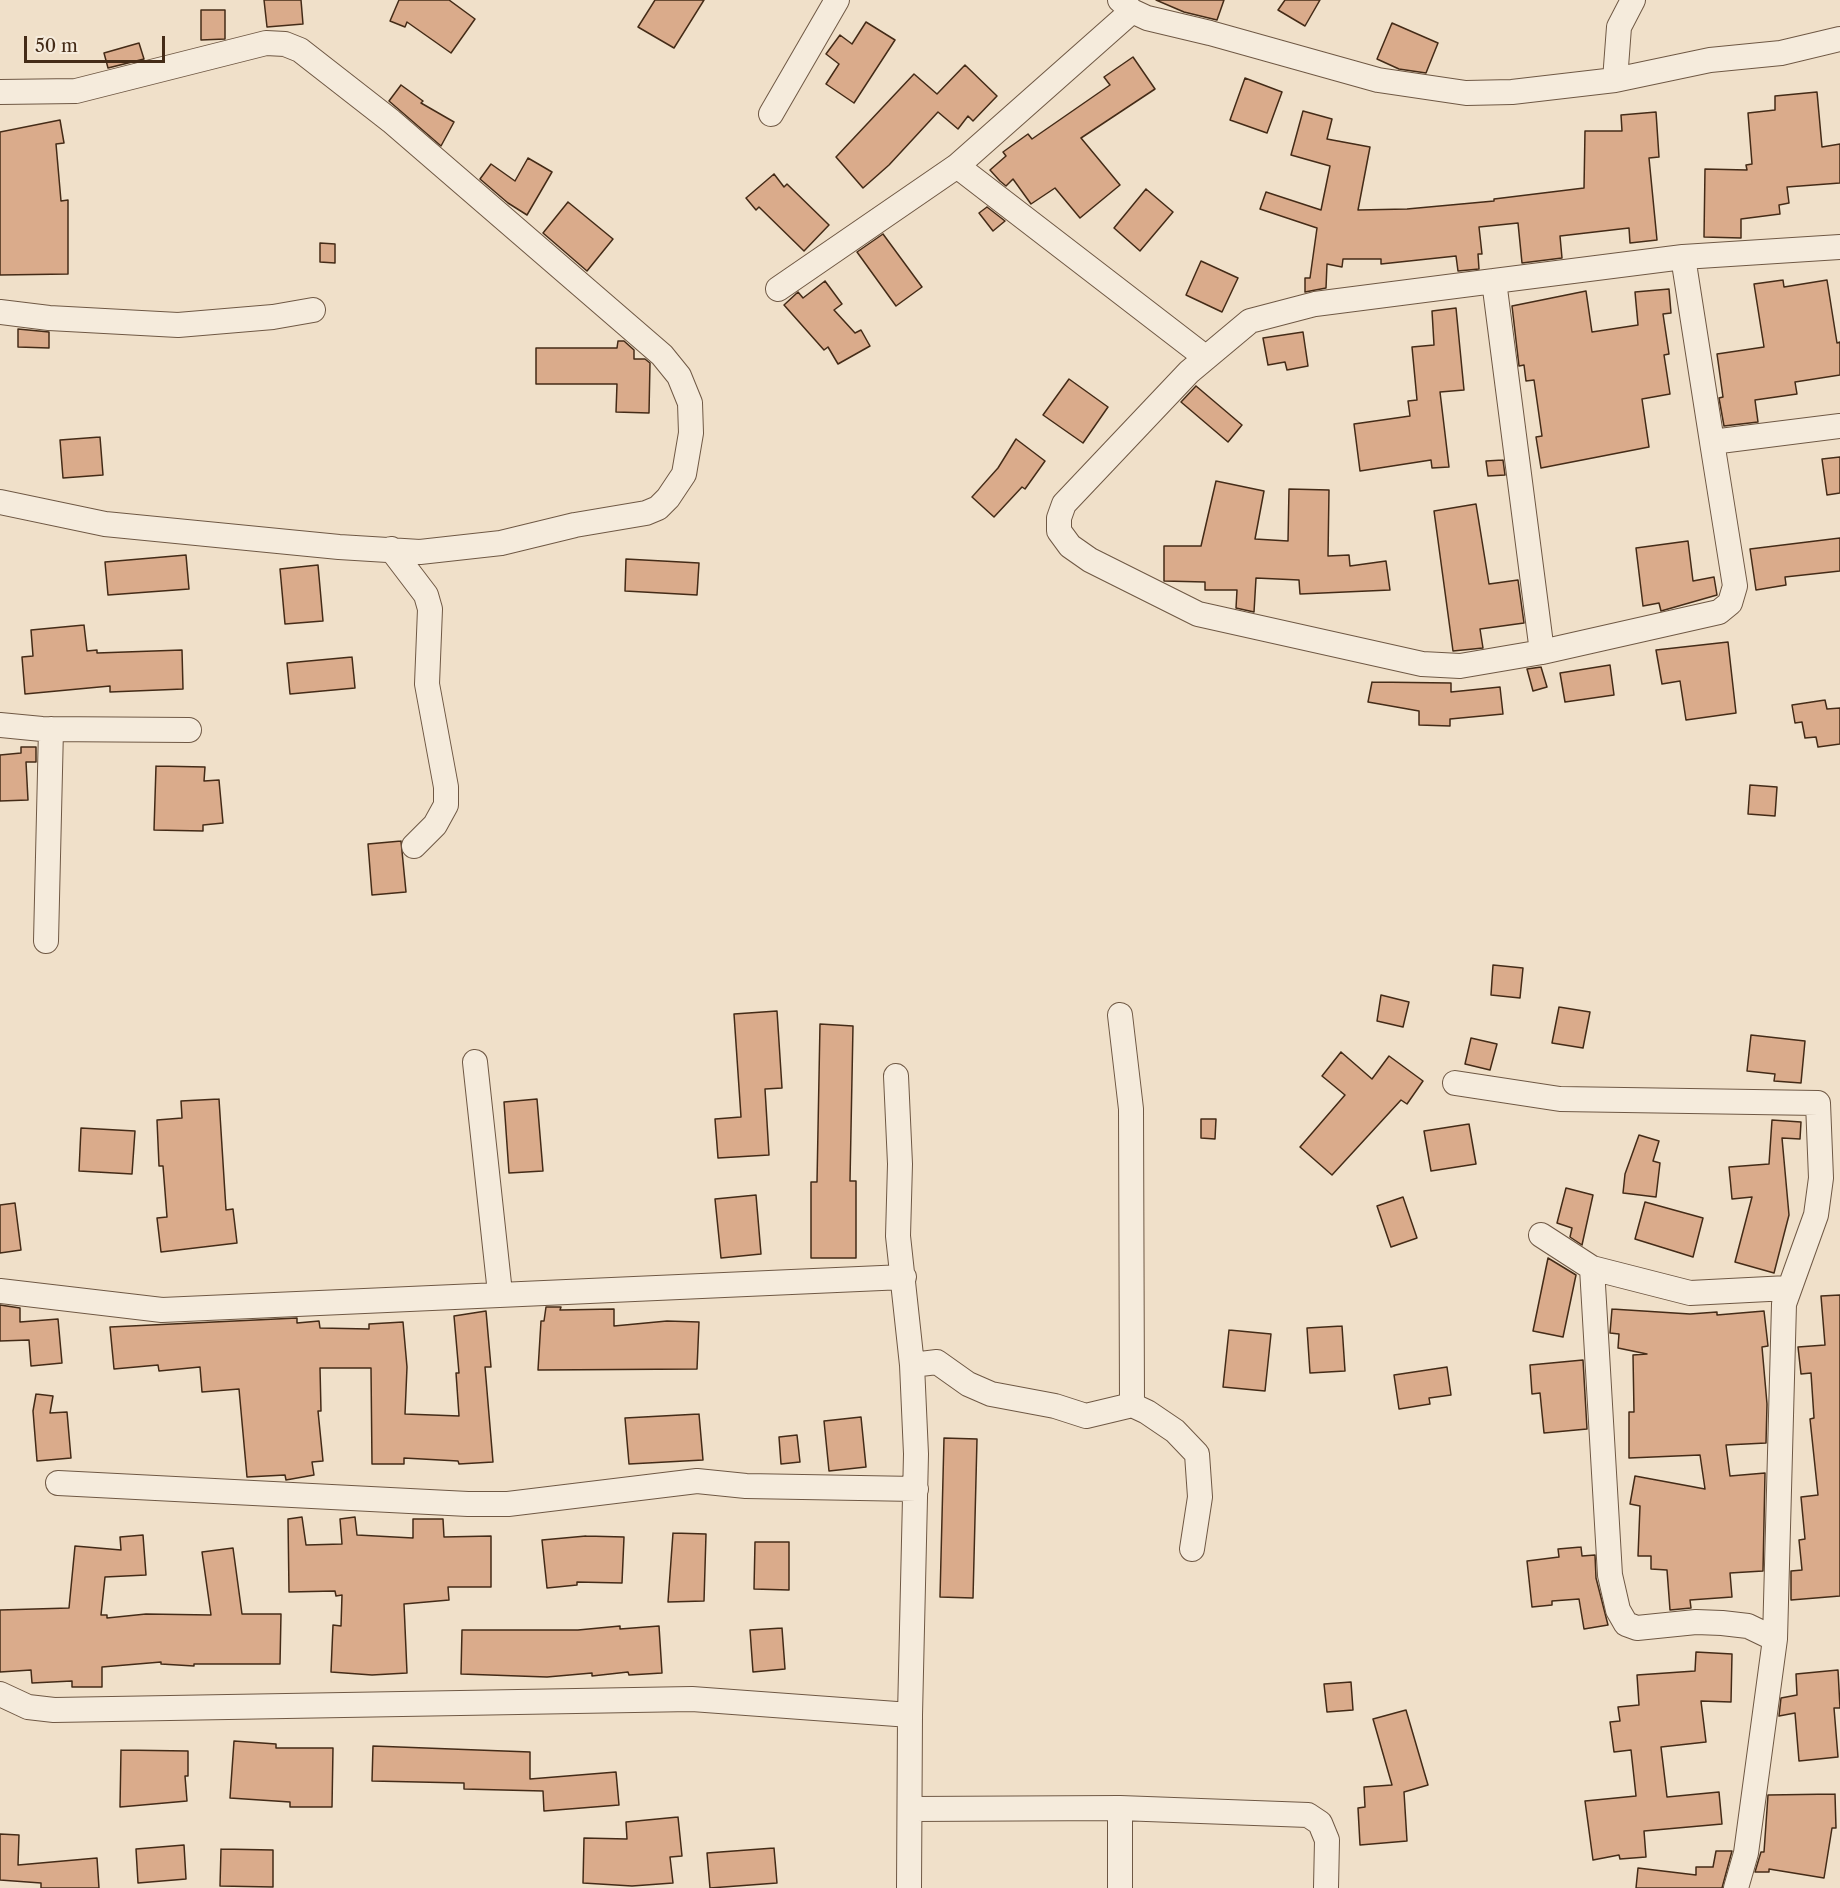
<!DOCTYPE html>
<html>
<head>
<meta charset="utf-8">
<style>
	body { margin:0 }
	#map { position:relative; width:1840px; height:1888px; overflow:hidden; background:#f0e0c9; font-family:"Libre Caslon Text",serif }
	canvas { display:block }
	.scale { position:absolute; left:24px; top:36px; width:141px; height:27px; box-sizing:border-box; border:3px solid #442b17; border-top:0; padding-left:8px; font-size:18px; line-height:21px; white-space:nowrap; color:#442b17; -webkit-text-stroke:4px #f5ebdc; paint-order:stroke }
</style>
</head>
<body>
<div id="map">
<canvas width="1840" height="1888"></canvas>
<div class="scale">50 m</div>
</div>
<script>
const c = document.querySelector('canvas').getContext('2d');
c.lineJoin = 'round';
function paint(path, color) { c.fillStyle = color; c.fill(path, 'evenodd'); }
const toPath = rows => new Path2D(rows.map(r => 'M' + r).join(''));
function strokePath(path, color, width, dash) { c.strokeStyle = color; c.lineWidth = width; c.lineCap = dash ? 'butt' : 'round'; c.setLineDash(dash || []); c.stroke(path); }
const building = toPath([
	[264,0,301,0,303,24,267,27,264,0],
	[399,0,449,0,475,19,451,53,407,22,405,27,390,21,399,0],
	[655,0,704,0,674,48,638,27,655,0],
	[1156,0,1224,0,1217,20,1184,12,1156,0],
	[1285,0,1320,0,1305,26,1278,10,1285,0],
	[201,10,225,10,225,39,201,40,201,10],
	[866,22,895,40,854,103,826,84,839,64,826,54,840,35,852,44,866,22],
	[1392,23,1438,43,1426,73,1399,69,1377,59,1392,23],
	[139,43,144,59,108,68,104,53,139,43],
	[1133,57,1155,89,1081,138,1120,185,1080,218,1055,188,1031,204,1013,179,1006,186,1000,181,990,170,1006,156,1003,152,1028,134,1032,139,1110,85,1104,77,1133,57],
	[965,65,997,96,973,121,968,116,958,129,938,112,889,165,863,188,836,157,914,74,937,94,965,65],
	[1245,78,1282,92,1267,133,1230,120,1245,78],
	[401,85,423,101,421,103,454,122,441,146,389,101,401,85],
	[1817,92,1822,147,1840,144,1840,183,1787,187,1789,203,1779,205,1780,214,1741,219,1741,238,1704,237,1705,169,1747,170,1746,165,1752,164,1748,113,1775,110,1775,96,1817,92],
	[1303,111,1332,119,1327,139,1370,147,1358,210,1407,209,1494,201,1494,199,1584,188,1585,131,1622,131,1621,115,1656,112,1659,157,1649,158,1657,240,1630,243,1629,228,1560,236,1562,258,1522,263,1518,223,1479,227,1482,254,1478,254,1479,269,1458,271,1456,256,1381,264,1381,259,1343,259,1342,267,1327,264,1326,288,1305,292,1305,278,1310,278,1317,228,1260,209,1266,192,1321,210,1330,166,1291,155,1303,111],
	[60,120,64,143,56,144,61,201,68,200,68,274,0,275,0,132,60,120],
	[528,158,552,172,527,215,508,203,480,179,491,164,515,181,528,158],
	[774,174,784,187,787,184,829,225,804,251,759,207,756,210,746,198,774,174],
	[1146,189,1173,212,1140,251,1114,228,1146,189],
	[568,202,613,239,587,271,543,233,568,202],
	[987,207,1005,221,993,231,979,213,987,207],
	[883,234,922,287,896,306,857,252,883,234],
	[320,243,335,244,335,263,320,262,320,243],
	[1201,261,1238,278,1222,312,1186,295,1201,261],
	[1783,280,1784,287,1827,280,1837,343,1840,342,1840,375,1795,382,1797,394,1755,400,1758,422,1724,426,1719,398,1723,397,1717,354,1764,347,1754,284,1783,280],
	[825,281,842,304,834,310,855,333,861,330,870,346,838,364,828,347,824,350,784,305,798,292,803,298,825,281],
	[1669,289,1671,313,1663,314,1669,354,1664,355,1670,394,1642,399,1649,447,1541,468,1536,437,1542,436,1534,380,1526,381,1524,365,1519,366,1512,306,1586,291,1592,332,1638,325,1635,292,1669,289],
	[1456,308,1464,390,1440,392,1449,467,1432,468,1431,460,1360,471,1354,424,1410,416,1408,401,1417,400,1412,347,1434,345,1432,311,1456,308],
	[18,329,49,332,49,348,18,347,18,329],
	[1303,332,1308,366,1287,370,1285,362,1268,365,1263,338,1303,332],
	[618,341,624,341,634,350,634,359,645,359,650,363,649,413,616,412,617,384,536,384,536,348,617,348,618,341],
	[1069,379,1108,407,1083,443,1043,415,1069,379],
	[1196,386,1242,425,1228,442,1181,402,1196,386],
	[100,437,103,475,63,478,60,440,100,437],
	[1016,439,1045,461,1025,489,1022,487,994,517,972,497,998,468,1016,439],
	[1840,457,1840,493,1827,495,1822,459,1840,457],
	[1503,460,1505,475,1488,476,1486,461,1503,460],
	[1216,481,1264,491,1255,539,1288,541,1289,489,1329,490,1328,556,1349,555,1350,566,1386,561,1390,590,1300,594,1299,580,1256,578,1254,612,1236,608,1237,590,1205,590,1205,582,1164,581,1164,546,1201,546,1216,481],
	[1476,504,1489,584,1518,580,1524,623,1480,629,1483,648,1453,651,1434,511,1476,504],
	[1840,538,1840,571,1785,577,1786,585,1756,590,1750,549,1840,538],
	[1688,541,1693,581,1714,577,1717,595,1661,611,1659,603,1643,606,1636,548,1688,541],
	[186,555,189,589,108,595,105,562,186,555],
	[626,559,699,563,697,595,625,591,626,559],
	[318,565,323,621,285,624,280,569,318,565],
	[84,625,87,651,97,650,97,653,182,650,183,689,110,692,110,686,25,694,22,657,33,656,31,630,84,625],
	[1728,642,1736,713,1686,720,1680,681,1662,684,1656,650,1728,642],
	[352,657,355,688,290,694,287,663,352,657],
	[1610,665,1614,695,1565,702,1560,673,1610,665],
	[1541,667,1547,687,1533,691,1527,669,1541,667],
	[1372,682,1451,683,1451,692,1500,687,1503,714,1450,719,1450,726,1419,725,1419,711,1368,702,1372,682],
	[1825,700,1827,709,1840,708,1840,744,1818,747,1816,737,1805,738,1802,722,1795,723,1792,705,1825,700],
	[21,747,36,747,36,762,26,762,28,800,0,801,0,755,21,753,21,747],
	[156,766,205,767,204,781,219,780,223,823,203,825,203,831,154,830,156,766],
	[1750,785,1777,787,1775,816,1748,814,1750,785],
	[401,841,406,892,372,895,368,844,401,841],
	[1493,965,1523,968,1520,998,1491,995,1493,965],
	[1381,995,1409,1002,1403,1027,1377,1021,1381,995],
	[1559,1007,1590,1012,1583,1048,1552,1043,1559,1007],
	[777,1011,782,1088,765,1089,769,1155,718,1158,715,1119,741,1117,734,1014,777,1011],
	[820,1024,853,1026,850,1181,856,1181,856,1258,811,1258,811,1182,817,1182,820,1024],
	[1751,1035,1805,1041,1801,1083,1774,1081,1775,1074,1747,1071,1751,1035],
	[1471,1038,1497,1044,1490,1070,1465,1064,1471,1038],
	[1341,1052,1372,1079,1389,1056,1423,1081,1407,1104,1401,1100,1332,1175,1300,1147,1345,1095,1322,1076,1341,1052],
	[219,1099,226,1210,233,1209,237,1243,161,1252,157,1218,167,1217,163,1166,159,1166,157,1120,182,1118,181,1101,219,1099],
	[537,1099,543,1171,509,1173,504,1102,537,1099],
	[1201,1119,1216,1119,1215,1139,1201,1138,1201,1119],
	[1772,1120,1801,1122,1800,1139,1782,1138,1789,1215,1774,1273,1735,1262,1752,1197,1732,1199,1729,1167,1769,1164,1772,1120],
	[1469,1124,1476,1164,1431,1171,1424,1131,1469,1124],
	[81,1128,135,1131,132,1174,79,1171,81,1128],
	[1639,1135,1659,1141,1653,1161,1660,1163,1656,1197,1623,1193,1625,1174,1639,1135],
	[1566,1188,1593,1195,1582,1245,1570,1237,1572,1228,1557,1223,1566,1188],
	[756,1195,761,1254,721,1258,715,1199,756,1195],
	[1403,1197,1417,1238,1391,1247,1377,1206,1403,1197],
	[1645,1202,1703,1218,1693,1257,1635,1239,1645,1202],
	[15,1203,21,1250,0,1253,0,1205,15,1203],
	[1548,1258,1576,1275,1563,1337,1533,1331,1548,1258],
	[1840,1295,1840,1596,1791,1600,1791,1571,1802,1570,1799,1540,1805,1539,1801,1497,1818,1495,1810,1419,1814,1418,1811,1373,1801,1374,1798,1347,1825,1345,1821,1296,1840,1295],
	[0,1305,20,1308,20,1322,58,1319,62,1363,31,1366,29,1340,0,1341,0,1305],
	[546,1307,561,1307,560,1310,614,1309,614,1326,667,1321,699,1322,697,1369,538,1370,541,1321,544,1321,546,1307],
	[1612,1309,1690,1314,1717,1312,1717,1315,1764,1311,1768,1346,1762,1347,1767,1404,1766,1443,1726,1445,1730,1476,1765,1473,1763,1571,1730,1573,1732,1597,1690,1600,1691,1608,1670,1610,1667,1570,1651,1569,1651,1556,1638,1556,1640,1506,1630,1504,1635,1476,1705,1489,1700,1455,1629,1458,1629,1412,1634,1412,1633,1355,1647,1354,1618,1348,1619,1334,1610,1333,1612,1309],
	[486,1311,491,1367,485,1367,493,1462,459,1464,458,1461,404,1458,404,1464,372,1464,371,1368,320,1368,321,1411,318,1411,323,1461,312,1462,314,1475,286,1480,285,1475,247,1477,239,1389,202,1392,200,1367,159,1371,158,1365,114,1369,110,1327,297,1318,297,1323,319,1321,320,1328,369,1329,369,1324,403,1322,407,1367,405,1414,459,1416,456,1373,459,1373,454,1316,486,1311],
	[1342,1326,1345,1371,1310,1373,1307,1328,1342,1326],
	[1229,1330,1271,1334,1265,1391,1223,1387,1229,1330],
	[1583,1360,1587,1429,1544,1433,1540,1393,1532,1394,1530,1365,1583,1360],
	[1447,1367,1451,1395,1429,1398,1430,1404,1399,1409,1394,1375,1447,1367],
	[36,1394,53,1396,50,1413,67,1412,71,1458,37,1461,33,1411,36,1394],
	[699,1414,703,1460,629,1464,625,1418,699,1414],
	[861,1417,866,1467,829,1471,824,1421,861,1417],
	[797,1435,800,1462,781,1464,779,1437,797,1435],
	[944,1438,977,1439,973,1598,940,1597,944,1438],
	[302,1517,306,1545,342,1544,340,1519,355,1517,357,1535,413,1538,413,1519,443,1519,444,1537,491,1536,491,1587,448,1587,449,1600,404,1604,407,1673,372,1675,331,1672,333,1625,341,1626,342,1595,336,1596,335,1591,289,1592,288,1519,302,1517],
	[673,1533,706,1534,704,1601,668,1602,673,1533],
	[143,1535,146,1575,105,1577,101,1615,107,1615,107,1618,146,1614,211,1615,202,1552,233,1548,242,1614,281,1614,280,1664,194,1664,194,1666,161,1664,161,1662,102,1667,102,1687,72,1687,72,1681,32,1683,31,1670,0,1672,0,1610,69,1608,75,1546,121,1550,120,1537,143,1535],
	[586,1536,624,1537,622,1583,577,1582,577,1585,547,1588,542,1540,586,1536],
	[755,1542,789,1542,789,1590,754,1589,755,1542],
	[1581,1547,1582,1556,1595,1555,1596,1578,1608,1625,1584,1629,1579,1599,1552,1601,1552,1605,1532,1607,1527,1561,1559,1557,1558,1549,1581,1547],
	[620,1626,620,1629,659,1626,662,1673,629,1675,628,1672,592,1676,592,1673,547,1677,461,1674,462,1630,578,1630,620,1626],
	[782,1628,785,1669,753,1672,750,1630,782,1628],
	[1696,1652,1732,1654,1731,1702,1701,1701,1706,1742,1661,1747,1667,1797,1719,1792,1722,1824,1644,1831,1646,1857,1620,1859,1619,1855,1593,1860,1585,1801,1636,1796,1631,1750,1614,1752,1610,1722,1620,1721,1618,1707,1639,1705,1637,1675,1695,1671,1696,1652],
	[1838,1670,1840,1708,1834,1708,1838,1757,1799,1761,1795,1713,1779,1716,1781,1698,1797,1695,1796,1674,1838,1670],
	[1351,1682,1353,1710,1327,1712,1324,1684,1351,1682],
	[1406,1710,1428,1785,1404,1792,1407,1841,1360,1845,1358,1808,1365,1807,1364,1787,1392,1785,1373,1719,1406,1710],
	[234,1741,276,1744,276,1748,333,1748,332,1807,290,1807,290,1802,230,1798,234,1741],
	[373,1746,530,1752,530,1779,616,1772,619,1805,544,1811,543,1791,464,1789,464,1783,372,1781,373,1746],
	[121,1750,188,1751,188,1776,185,1776,187,1801,120,1807,121,1750],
	[1835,1794,1836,1828,1832,1828,1824,1878,1769,1869,1769,1872,1755,1872,1761,1852,1764,1852,1768,1795,1835,1794],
	[678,1817,682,1856,670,1857,673,1883,632,1886,583,1883,584,1838,627,1839,626,1822,678,1817],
	[0,1834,19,1835,18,1865,97,1858,99,1888,41,1888,41,1883,0,1880,0,1834],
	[184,1845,186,1879,138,1883,136,1849,184,1845],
	[774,1848,777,1883,710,1888,707,1853,774,1848],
	[221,1849,273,1850,273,1887,220,1886,221,1849],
	[1716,1851,1732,1851,1722,1888,1636,1888,1638,1868,1696,1875,1696,1867,1713,1867,1716,1851]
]);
paint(building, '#daab8b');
strokePath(building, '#442b17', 1.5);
const minor = toPath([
	[1120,0,1132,11,1147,18,1210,33,1378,80,1466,93,1512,92,1615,80,1710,60,1781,53,1840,39],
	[1615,80,1619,27,1633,0],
	[0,92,76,91,266,43,285,44,300,50,391,121,662,355,679,376,690,403,691,433,684,474,668,498,658,508,646,513,575,525,501,543,420,552,339,547,105,524,0,502],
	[771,114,837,0],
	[957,166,1205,357],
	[1840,247,1683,257,1712,442,1840,426],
	[1494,281,1315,304,1250,321,1189,372,1064,504,1059,518,1059,531,1070,546,1090,560,1198,614,1422,664,1460,666,1542,652,1719,612,1730,603,1735,586,1712,442],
	[778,289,957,166,1132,11],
	[0,312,49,318,178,325,273,317,313,310],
	[391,549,426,595,430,609,427,684,446,787,446,805,435,825,414,846],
	[1542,652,1494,281,1683,257],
	[0,725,42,729,189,730],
	[46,941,51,729],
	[1120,1015,1131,1109,1132,1405],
	[475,1062,500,1293],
	[896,1076,900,1164,898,1236,912,1365,916,1454,910,1715,909,1888],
	[1455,1083,1560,1099,1818,1103,1821,1178,1816,1215,1784,1304,1775,1639,1746,1853,1736,1888],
	[1541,1235,1592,1268,1690,1293,1788,1288],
	[1592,1268,1610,1575,1618,1610,1626,1624,1637,1628,1696,1622,1722,1623,1748,1626,1775,1639],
	[0,1291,162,1310,904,1277],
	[912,1365,937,1362,968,1384,991,1394,1055,1406,1086,1416,1132,1405,1147,1412,1175,1431,1197,1454,1200,1497,1192,1549],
	[58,1483,468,1504,508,1504,697,1481,746,1486,916,1489],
	[0,1694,28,1707,54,1710,692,1699,910,1715],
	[912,1809,1120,1808,1308,1815,1320,1823,1327,1840,1326,1888],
	[1120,1888,1120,1808]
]);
strokePath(minor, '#6f5844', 26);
strokePath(minor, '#f5ebdc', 24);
</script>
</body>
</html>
